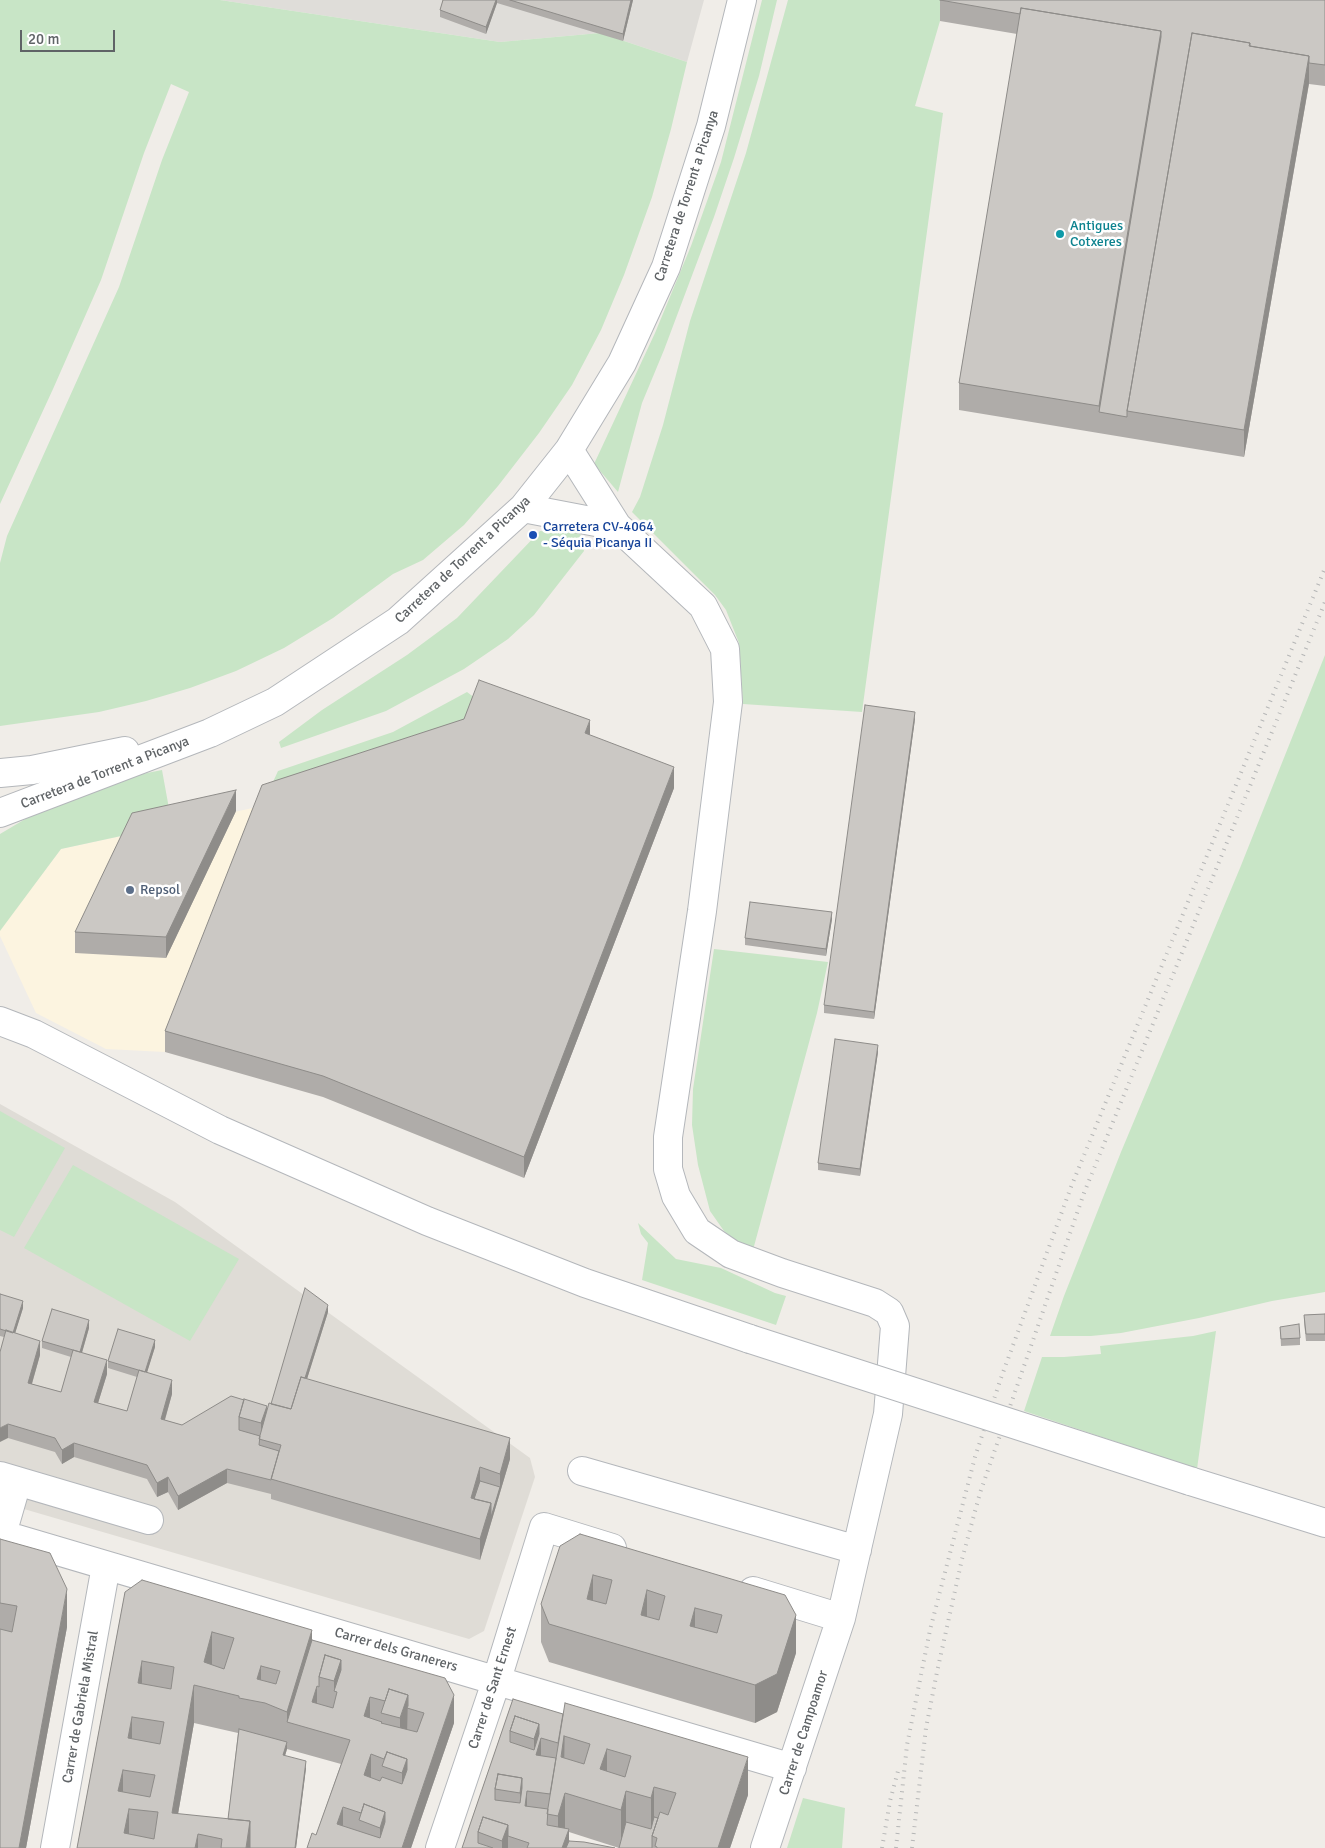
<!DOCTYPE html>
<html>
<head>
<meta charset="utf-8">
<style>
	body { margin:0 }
	#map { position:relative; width:1325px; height:1848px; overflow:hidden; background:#f0ede8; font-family:Signika,sans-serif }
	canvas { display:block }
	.scale { position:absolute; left:20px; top:30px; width:95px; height:22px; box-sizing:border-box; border:2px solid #5f6366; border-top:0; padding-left:6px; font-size:15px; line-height:18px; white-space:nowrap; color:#5f6366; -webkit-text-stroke:4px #fff; paint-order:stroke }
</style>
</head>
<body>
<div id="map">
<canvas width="1325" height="1848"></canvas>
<div class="scale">20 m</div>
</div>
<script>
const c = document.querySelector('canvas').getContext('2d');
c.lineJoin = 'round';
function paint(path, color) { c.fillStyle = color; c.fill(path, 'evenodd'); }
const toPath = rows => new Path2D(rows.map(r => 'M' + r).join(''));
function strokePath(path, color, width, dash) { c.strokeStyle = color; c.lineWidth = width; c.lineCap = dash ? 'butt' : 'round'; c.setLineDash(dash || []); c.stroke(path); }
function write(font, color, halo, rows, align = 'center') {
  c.font = font + ' Signika,sans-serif'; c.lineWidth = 5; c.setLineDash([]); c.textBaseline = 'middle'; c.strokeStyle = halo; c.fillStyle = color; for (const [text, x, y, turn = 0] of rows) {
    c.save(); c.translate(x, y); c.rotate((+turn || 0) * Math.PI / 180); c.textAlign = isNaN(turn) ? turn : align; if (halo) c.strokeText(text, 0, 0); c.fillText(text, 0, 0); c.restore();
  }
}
paint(toPath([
	[262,806,165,1052,106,1049,36,1013,0,936,0,930,61,849]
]), '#fcf4e0');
paint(toPath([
	[220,0,704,0,687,62,600,33,500,42]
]), '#dfddd9');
paint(toPath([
	[0,1104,175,1202,530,1458,535,1477,484,1631,469,1639,0,1502]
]), '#dfdcd6');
paint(toPath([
	[0,0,220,0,500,42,600,33,687,62,671,129,652,197,624,275,601,330,572,385,539,433,498,486,464,525,423,560,393,574,333,618,284,648,236,671,190,688,146,701,99,712,0,726,0,563,7,536,119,287,162,160,189,92,171,84,144,153,101,280,53,389,0,504],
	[762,0,777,0,759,76,734,158,714,217,664,350,642,403,618,492,594,464,655,333,691,246,721,162],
	[788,0,944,0,940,21,915,106,943,113,862,712,743,704,739,643,726,610,715,595,632,512,640,497,663,425,690,321,746,153],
	[540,531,580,533,584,551,534,615,508,639,464,669,386,711,281,748,279,742,322,710,407,655,457,618],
	[1325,655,1325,1292,1272,1301,1199,1318,1121,1333,1091,1336,1050,1336,1064,1296,1121,1152,1240,868],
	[467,692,479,701,464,740,262,806,278,771,393,732],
	[162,770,172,825,61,849,0,931,0,834,32,815,137,775],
	[714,949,828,962,817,1013,753,1250,739,1243,724,1231,710,1211,698,1165,692,1125,693,1089],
	[0,1111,65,1148,14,1237,0,1230],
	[73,1165,239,1259,190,1341,24,1248],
	[638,1223,676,1259,721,1268,775,1293,786,1296,776,1325,642,1280,648,1243,641,1234],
	[1216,1331,1197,1469,1024,1411,1042,1357,1064,1357,1101,1354,1100,1346,1193,1336],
	[803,1798,845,1808,842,1848,787,1848]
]), '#c8e5c6');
const minor = toPath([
	[569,450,617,526,703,606,725,649,728,702,702,911,668,1137,668,1169,676,1196,697,1231,731,1254,782,1273,875,1303,889,1312,895,1326,888,1414,841,1618,765,1848],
	[523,508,617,526],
	[0,773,32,770,125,751],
	[0,813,210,733,275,702,398,621,523,508,569,450,622,363,666,267,711,126,742,0],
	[0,1021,34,1034,220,1130,427,1221,585,1283,750,1339],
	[582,1471,857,1550],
	[0,1476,149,1520],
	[1190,1481,1325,1523],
	[0,1534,792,1768],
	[2,1534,17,1482],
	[753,1591,841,1618],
	[55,1848,106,1566],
	[440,1848,497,1679,544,1527,612,1548]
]);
strokePath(minor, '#b4b7bb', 30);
strokePath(minor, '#fff', 28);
strokePath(toPath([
	[882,1848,890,1801,898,1771],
	[896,1848,907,1745,930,1630,975,1457,1001,1378,1071,1187,1325,568],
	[912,1848,926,1728,937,1672,962,1559,980,1493,1084,1193,1325,602]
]), '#b5b6b6', 4, [1, 6]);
const minorBridge = toPath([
	[750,1339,1190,1481]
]);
strokePath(minorBridge, '#b4b7bb', 30, []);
strokePath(minorBridge, '#fff', 28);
paint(toPath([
	[443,0,633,0,623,41,497,3,486,34,440,17,440,10],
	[940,0,1325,0,1325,86,1309,84,1244,457,959,410,959,383,1017,34,940,21],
	[915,719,874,1019,824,1013,824,1005],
	[590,735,674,788,524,1178,323,1097,165,1052,165,1031],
	[236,811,166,958,75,953,75,932],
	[832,919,826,956,745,945,745,938],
	[878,1052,860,1176,818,1170,818,1163],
	[0,1294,23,1308,15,1333,40,1355,32,1384,61,1392,71,1357,42,1348,42,1341,89,1328,82,1353,107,1374,98,1403,127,1411,137,1377,108,1368,108,1361,155,1347,147,1372,172,1394,165,1420,182,1425,268,1408,271,1404,328,1312,307,1379,510,1459,480,1560,271,1499,271,1494,227,1483,178,1510,168,1492,157,1497,147,1479,74,1457,62,1464,55,1452,8,1438,4,1337,0,1336],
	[1325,1314,1325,1341,1306,1341,1304,1322,1304,1315],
	[1280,1327,1300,1338,1300,1345,1281,1346],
	[580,1534,796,1653,777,1712,755,1723,549,1662,541,1642,541,1604],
	[0,1539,67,1627,26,1848,0,1848],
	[125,1592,312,1640,454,1723,411,1848,307,1848,316,1835,341,1764,287,1749,285,1756,306,1768,296,1848,77,1848],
	[194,1723,238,1733,228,1819,178,1814],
	[513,1699,748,1795,730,1848,619,1848,569,1832,569,1841,615,1848,462,1848]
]), '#afaca9');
paint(toPath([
	[496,0,497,0,497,3,486,34,486,27],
	[631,0,633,0,623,41,623,34],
	[1161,31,1161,58,1099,412,1099,433,1099,406],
	[1309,56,1309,83,1244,457,1244,430],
	[915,712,915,719,874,1019,874,1012],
	[590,720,590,741,585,733],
	[674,767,674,788,524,1178,524,1157],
	[236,790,236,811,166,958,166,937],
	[832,912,832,919,826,956,826,949],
	[878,1045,878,1052,860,1176,860,1169],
	[23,1301,23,1308,13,1340,13,1333],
	[328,1305,328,1312,291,1430,291,1423],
	[89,1320,89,1328,80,1359,80,1352],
	[155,1340,155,1347,145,1379,145,1372],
	[40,1341,40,1355,28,1397,28,1383],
	[107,1360,107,1374,94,1416,94,1402],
	[172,1380,172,1394,161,1433,161,1419],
	[267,1406,267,1418,261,1436,261,1423],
	[8,1424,8,1438,0,1442,0,1428],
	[510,1438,510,1459,480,1560,480,1539,491,1503,500,1487,500,1474],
	[74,1443,74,1457,62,1464,62,1450],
	[480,1467,480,1488,471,1511,471,1498],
	[227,1469,227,1483,178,1510,178,1496],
	[168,1477,168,1492,157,1497,157,1483],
	[593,1575,593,1612,587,1599],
	[67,1589,67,1627,26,1848,19,1848],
	[647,1590,647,1628,641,1615],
	[695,1608,695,1645,690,1626],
	[796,1615,796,1653,777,1712,755,1723,755,1685],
	[312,1630,312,1667,287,1722,287,1712],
	[212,1632,212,1669,204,1662],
	[341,1660,341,1697,337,1692,334,1691,334,1681],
	[142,1661,142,1698,138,1683],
	[261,1666,261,1702,257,1679],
	[194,1685,194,1723,172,1848,172,1813],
	[317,1686,317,1714,312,1730,312,1702],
	[408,1695,407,1735,400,1756,400,1718],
	[454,1695,454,1723,411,1848,402,1848],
	[370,1697,370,1724,364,1716],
	[565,1714,564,1774,560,1771],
	[132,1717,132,1754,128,1738],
	[539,1724,541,1738,541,1765,534,1777,534,1739],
	[287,1742,287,1749,283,1762,283,1755],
	[607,1749,607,1786,600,1769],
	[371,1754,371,1781,364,1775],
	[748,1757,748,1795,730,1848,718,1848],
	[407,1759,407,1797,402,1811,402,1773],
	[306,1761,306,1768,296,1848,295,1848],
	[123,1770,123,1807,118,1791],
	[522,1778,522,1815,520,1830,520,1793],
	[654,1787,654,1824,651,1836,651,1798],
	[527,1791,527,1818,525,1806],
	[626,1791,626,1829,621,1848,621,1810],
	[565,1793,565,1831,558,1848,558,1816],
	[343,1807,343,1834,337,1824],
	[129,1809,129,1848,124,1833],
	[385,1812,385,1848,380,1848,380,1828],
	[250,1821,250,1848,246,1848],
	[508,1825,508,1848,502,1848,502,1841],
	[569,1829,569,1848,562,1848],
	[198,1834,198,1848,195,1848]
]), '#8e8c89');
const building = toPath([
	[443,0,496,0,486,27,440,10,443,0],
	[510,0,631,0,623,34,510,0],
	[940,0,1325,0,1325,65,1309,63,1309,56,1250,46,1250,43,1192,33,1127,411,1127,417,1099,412,1161,37,1161,31,1021,8,1020,14,940,0],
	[1021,8,1161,31,1099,406,959,383,1021,8],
	[1192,33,1250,43,1249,46,1309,56,1244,430,1127,411,1192,33],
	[479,680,590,720,585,733,674,767,524,1157,323,1076,165,1031,262,785,464,719,479,680],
	[865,705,915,712,874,1012,824,1005,865,705],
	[236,790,166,937,75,932,132,813,236,790],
	[750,902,832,912,826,949,745,938,750,902],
	[835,1039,878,1045,860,1169,818,1163,835,1039],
	[305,1288,328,1305,305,1378,301,1377,291,1409,271,1404,305,1288],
	[0,1294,23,1301,13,1333,0,1329,0,1294],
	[52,1309,89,1320,80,1352,42,1341,52,1309],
	[1325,1314,1325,1334,1306,1334,1304,1315,1325,1314],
	[1299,1324,1300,1338,1281,1339,1280,1327,1299,1324],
	[118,1329,155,1340,145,1372,108,1361,118,1329],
	[6,1330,40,1341,28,1383,61,1392,73,1350,107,1360,94,1402,127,1411,139,1370,172,1380,161,1419,182,1425,231,1396,244,1400,239,1417,239,1430,260,1436,259,1445,279,1451,271,1480,227,1469,178,1496,168,1477,157,1483,147,1465,74,1443,62,1450,55,1438,8,1424,0,1428,0,1352,6,1330],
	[301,1377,510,1438,500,1474,480,1467,471,1498,491,1503,480,1539,271,1479,281,1445,259,1439,269,1403,291,1409,301,1377],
	[244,1399,267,1406,261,1423,239,1417,244,1399],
	[480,1481,500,1487,491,1517,491,1503,474,1499,480,1481],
	[580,1534,785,1595,796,1615,777,1674,755,1685,549,1624,541,1604,560,1546,580,1534],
	[593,1575,612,1580,606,1604,587,1599,593,1575],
	[647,1590,665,1596,659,1620,641,1615,647,1590],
	[695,1608,722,1615,717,1633,690,1626,695,1608],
	[0,1539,50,1553,67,1589,19,1848,0,1848,0,1629,12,1632,17,1606,0,1603,0,1539],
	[142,1580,312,1630,287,1712,265,1703,239,1698,239,1696,194,1685,172,1813,250,1821,246,1848,221,1848,222,1839,198,1834,195,1848,77,1848,125,1592,142,1580],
	[212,1632,234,1638,224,1669,204,1662,212,1632],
	[142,1661,174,1667,171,1689,138,1683,142,1661],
	[261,1666,280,1671,276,1684,257,1679,261,1666],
	[132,1717,164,1722,160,1744,128,1738,132,1717],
	[123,1770,155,1775,150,1797,118,1791,123,1770],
	[129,1809,158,1812,154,1839,124,1833,129,1809],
	[312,1640,445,1678,454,1695,402,1848,307,1848,312,1833,316,1835,350,1740,287,1722,312,1640],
	[325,1655,341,1660,341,1670,334,1691,337,1692,333,1708,312,1702,317,1686,319,1687,319,1677,325,1655],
	[389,1689,408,1695,408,1706,407,1708,424,1713,417,1732,381,1723,382,1722,364,1716,370,1697,385,1701,389,1689],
	[387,1752,407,1759,407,1770,402,1784,382,1777,380,1781,364,1775,371,1754,384,1759,387,1752],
	[364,1804,385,1812,385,1822,380,1838,337,1824,343,1807,361,1813,364,1804],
	[325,1655,341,1660,334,1681,319,1677,325,1655],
	[389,1689,408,1695,400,1718,381,1713,389,1689],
	[513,1699,563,1714,558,1743,541,1738,536,1755,556,1758,550,1794,527,1791,525,1806,548,1809,547,1825,569,1829,562,1848,527,1848,529,1843,508,1836,508,1825,483,1817,478,1832,478,1843,493,1848,462,1848,513,1699],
	[515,1716,539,1724,539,1734,534,1750,510,1742,510,1731,515,1716],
	[498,1774,522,1778,522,1788,520,1803,495,1800,495,1789,498,1774],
	[565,1703,748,1757,718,1848,657,1848,657,1847,655,1846,657,1838,652,1836,660,1812,668,1815,676,1793,654,1787,651,1798,626,1791,621,1810,565,1793,558,1816,547,1814,565,1703],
	[564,1736,590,1744,584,1764,561,1757,564,1736],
	[607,1749,631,1756,625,1777,600,1769,607,1749],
	[515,1716,539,1724,534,1739,510,1731,515,1716],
	[239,1729,287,1742,283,1755,306,1761,295,1848,250,1848,250,1821,228,1819,239,1729],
	[387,1752,407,1759,402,1773,382,1766,387,1752],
	[498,1774,522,1778,520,1793,495,1789,498,1774],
	[364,1804,385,1812,380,1828,359,1820,364,1804],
	[483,1817,508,1825,502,1841,478,1832,483,1817],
	[654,1817,658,1818,652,1836,652,1848,619,1848,626,1822,651,1829,654,1817],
	[569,1841,584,1842,615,1848,566,1848,569,1841]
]);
paint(building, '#cbc8c4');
strokePath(building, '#8e8c89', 1);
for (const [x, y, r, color] of [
	[1060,234,5,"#0f9aa8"],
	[533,535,5,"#1a4fb4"],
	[130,890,5,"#5c6f8a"]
]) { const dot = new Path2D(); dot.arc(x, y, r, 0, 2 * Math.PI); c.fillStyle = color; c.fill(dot); strokePath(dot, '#fff', 2); }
write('14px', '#5f6366', '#fff', [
	["Carretera de Torrent a Picanya",687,196,-72],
	["Carretera de Torrent a Picanya",463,560,-43],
	["Carretera de Torrent a Picanya",105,773,-21],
	["Carrer dels Granerers",396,1650,16],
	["Carrer de Sant Ernest",493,1688,-72],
	["Carrer de Gabriela Mistral",81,1707,-80],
	["Carrer de Campoamor",804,1733,-72]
]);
write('14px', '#0d838f', '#fff', [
	["Antigues",1070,226],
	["Cotxeres",1070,242]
], 'left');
write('14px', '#164399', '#fff', [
	["Carretera CV-4064",543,527],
	["- Séquia Picanya II",543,543]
], 'left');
write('14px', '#4e5e75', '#fff', [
	["Repsol",140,890]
], 'left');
</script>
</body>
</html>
